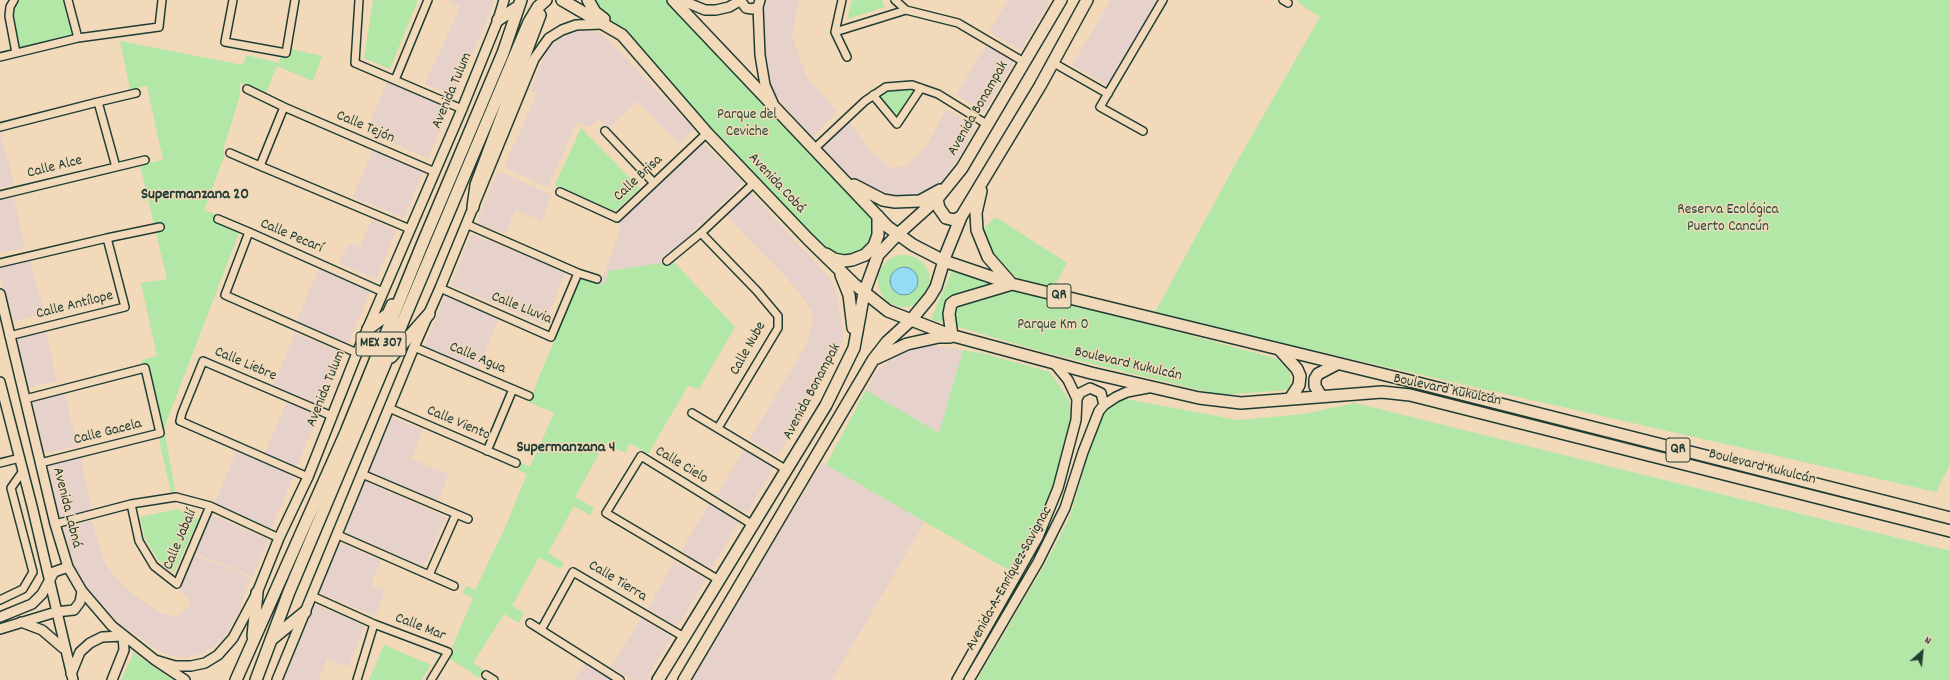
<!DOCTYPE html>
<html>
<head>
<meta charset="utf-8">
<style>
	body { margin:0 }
	#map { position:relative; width:1950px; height:680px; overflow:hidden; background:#f1d9b9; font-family:Dekko,sans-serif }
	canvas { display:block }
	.north { position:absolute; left:1902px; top:632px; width:40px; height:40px; -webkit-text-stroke:3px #f1d9b9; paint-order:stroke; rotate:27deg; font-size:11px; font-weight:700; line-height:16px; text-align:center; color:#1f3d34 }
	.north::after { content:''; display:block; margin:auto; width:14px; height:18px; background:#1f3d34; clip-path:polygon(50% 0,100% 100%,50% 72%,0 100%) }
</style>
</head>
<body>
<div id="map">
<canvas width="1950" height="680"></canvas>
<div class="north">N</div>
</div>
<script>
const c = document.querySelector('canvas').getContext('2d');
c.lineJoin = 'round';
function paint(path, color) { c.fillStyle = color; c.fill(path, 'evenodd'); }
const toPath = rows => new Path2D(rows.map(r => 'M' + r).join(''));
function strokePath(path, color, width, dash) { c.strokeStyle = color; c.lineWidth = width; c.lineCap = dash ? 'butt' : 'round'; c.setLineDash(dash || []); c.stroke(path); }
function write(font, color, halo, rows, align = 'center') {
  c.font = font + ' Dekko,sans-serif'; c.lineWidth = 3; c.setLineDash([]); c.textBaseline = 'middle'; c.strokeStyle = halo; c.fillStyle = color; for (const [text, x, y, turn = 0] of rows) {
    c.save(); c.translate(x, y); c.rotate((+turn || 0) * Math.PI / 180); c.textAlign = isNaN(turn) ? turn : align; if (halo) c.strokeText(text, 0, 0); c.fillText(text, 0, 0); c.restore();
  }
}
paint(toPath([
	[446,0,495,0,488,18,453,96,425,84,460,7],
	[763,0,799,0,792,35,806,76,837,111,812,138,767,85,761,52],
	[1008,0,1050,0,1021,50,989,32],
	[1111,0,1160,0,1109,86,1072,65],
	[582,30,603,34,694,129,679,144,637,101,608,129,598,119,589,127,577,122,548,187,504,167,537,94,530,90,552,40,562,34],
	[986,45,1014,62,984,112,956,95],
	[388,79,450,105,428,158,366,132],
	[946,109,976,126,959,158,941,183,915,199,883,198,856,183,820,147,848,121,874,155,890,168,905,166,926,147],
	[0,130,14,184,0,188],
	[699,139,743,182,662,263,609,271,604,285,600,284,620,231,620,217],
	[375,146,425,167,404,218,353,197],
	[498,171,552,195,541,221,515,210,505,234,476,223],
	[748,190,827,275,835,287,842,322,843,339,840,347,778,456,750,439,806,345,813,320,812,312,807,304,792,284,725,214],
	[13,194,25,248,0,253,0,197],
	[372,220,396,231,376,279,339,264,349,243,360,247],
	[471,234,566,272,544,325,451,285],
	[30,260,45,314,12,322,0,274,0,267],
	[319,269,370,291,348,344,296,322],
	[445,296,499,318,478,369,424,347],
	[44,324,57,381,26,388,13,331],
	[295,333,344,353,321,406,273,386],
	[926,346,941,346,963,350,939,434,866,390,875,373,890,360,910,350],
	[64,389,77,446,45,453,32,397],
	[287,402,319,416,296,467,265,453],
	[390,417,423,430,411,459,449,475,437,502,366,473],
	[745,448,775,465,747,513,716,496],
	[237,450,294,476,270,531,213,507],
	[80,455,92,510,59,517,47,462],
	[822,463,925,522,832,680,690,680],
	[363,480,446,517,424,566,342,531],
	[710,503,740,520,711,569,681,551],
	[209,514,268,539,253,577,193,552],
	[92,521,100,549,105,563,115,577,131,593,163,614,176,616,185,611,191,602,178,587,193,554,251,578,235,620,221,641,206,652,185,658,174,656,160,652,120,624,84,585,66,551,59,528],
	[337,542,381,560,371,585,385,591,375,616,317,592],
	[674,562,706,579,677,627,648,609],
	[312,603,365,626,348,667,327,659,318,680,279,680],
	[641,618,672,637,646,680,632,680,611,667],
	[585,663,613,680,574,680]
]), '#e6d2cb');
paint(toPath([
	[14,0,68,0,76,31,73,40,22,52,15,46,10,7],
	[373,0,418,0,390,69,364,58],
	[592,0,668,0,871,217,875,238,866,252,834,259],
	[852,0,882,0,885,7,847,19],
	[1298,0,1950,0,1950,464,1936,492,1154,314,1235,165,1320,17,1297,2],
	[120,41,243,65,246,55,279,63,283,47,322,56,313,81,277,66,266,93,240,83,240,95,224,147,224,157,204,210,242,225,164,428,175,490,171,493,141,360,157,356,141,283,167,279,140,165,163,160,147,86,130,89],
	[919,88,897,120,879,95,887,89],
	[581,128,640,188,613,213,555,185],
	[996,217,1067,263,1051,293,1015,276,997,259,983,229],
	'878 281a26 26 0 1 1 52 0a26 26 0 1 1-52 0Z',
	[674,262,735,327,699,389,688,386,648,454,630,443,625,453,605,443,575,497,594,508,590,515,574,506,548,553,564,563,560,569,539,557,512,606,524,613,519,623,504,614,473,663,484,670,479,678,449,658,455,649,452,648,473,598,462,593,466,586,475,590,504,530,527,474,518,470,521,463,530,467,554,413,529,402,580,277,604,285,609,271,662,263,665,267],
	[952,271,1278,359,1289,371,1291,381,1288,390,1220,395,1044,352,931,319],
	[963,350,986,354,1050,372,1069,400,1071,422,1052,501,1012,572,826,465,866,390,939,433],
	[1115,397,1238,420,1304,414,1355,403,1950,551,1950,680,977,680,1052,552,1071,514,1100,411],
	[177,509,199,519,174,572,159,561,145,538,140,517],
	[384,645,431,665,421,680,369,680],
	[134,653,173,680,121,680]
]), '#b3e7a8');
const water = toPath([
	'890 281a14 14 0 1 1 28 0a14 14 0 1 1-28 0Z'
]);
paint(water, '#93dcf4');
strokePath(water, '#659ca7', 1);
const minor = toPath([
	[14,0,10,7,9,16,16,53],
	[68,0,78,38],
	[233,0,225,42,286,53,295,0],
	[359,0,355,63,462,109],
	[842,0,835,32,847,57],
	[895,0,906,10,958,23,1024,62],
	[1283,0,1288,3],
	[835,32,906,10],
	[0,57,78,38,159,27,162,0],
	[1052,62,1108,94],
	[395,80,428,0],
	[247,89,284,107],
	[873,95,897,124,921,88],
	[98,102,136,93],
	[0,127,98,102,116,167,0,195],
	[605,131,654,183],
	[1143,131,1100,107,1163,0],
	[814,149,865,101,886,87,912,85,938,94,988,125],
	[230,153,260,166],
	[116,167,145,160],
	[560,192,617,218,707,133],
	[218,219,249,232],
	[410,229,260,166,284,107,435,172],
	[701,233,757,291,778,316,778,328,718,428],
	[107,238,160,227],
	[667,261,701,233,754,183],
	[0,263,107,238,125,307,9,336],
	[578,273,597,279],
	[440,288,551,337,578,273,466,224],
	[414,347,529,396],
	[357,353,225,295,249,232,383,292],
	[25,399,145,368,160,433,40,463],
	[389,408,516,463],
	[692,413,787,470],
	[487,451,513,389],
	[0,463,20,458],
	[362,474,468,519],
	[308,477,180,421,182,413,203,361,332,416],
	[131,504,139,541,154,566,177,584,210,506],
	[55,524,131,504,176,497,210,506,279,538],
	[338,535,454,586],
	[429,575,456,514],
	[719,580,606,513,641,456,753,525],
	[312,596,374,624,448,652,431,680],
	[0,600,23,589,33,572,11,488,23,471],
	[530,623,620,680],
	[541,630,573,572,684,637],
	[486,675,494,680],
	[357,680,374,624]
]);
const tertiary = toPath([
	[681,0,705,10,716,10,729,7,741,0],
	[740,0,746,8,752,9,758,7],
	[760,0,758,7,760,55,765,85,773,103],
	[0,294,55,524,68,567,82,591,112,626,155,660,185,680],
	[0,382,32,506,73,680],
	[1077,399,1080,393,1090,388,1101,393,1104,405],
	[0,617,32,604,42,594,54,572,68,567],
	[21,622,42,630,63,648],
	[0,629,56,612,74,610,80,602,82,591],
	[155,660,175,666,191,666,205,663,218,655,233,638,257,593,279,538,308,477,357,353,462,109,498,20,504,0],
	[71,674,80,652,90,643,102,637,123,636],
	[112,680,124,650,123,636],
	[277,680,414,347,440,288,534,59,549,38,562,30,576,25,602,24],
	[957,680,1038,537,1058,488,1076,420,1077,399,1068,380,1054,363],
	[969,680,1038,562,1065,508,1083,452,1099,411,1104,405,1116,397,1127,392,1148,388]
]);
const primary = toPath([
	[562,0,622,35,707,133,808,239,854,284,888,311,950,335,1091,373,1199,398,1241,403,1382,392,1410,395,1950,531],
	[588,0,595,12,604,19],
	[673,0,888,227,913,245,944,261,1012,284,1406,380,1950,518],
	[498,20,519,6],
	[854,185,883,200,895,202,920,201,940,190],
	[981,191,976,213,977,230,988,257,1010,282],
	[937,199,939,208,946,218,954,220,961,217],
	[473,207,476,185,540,15],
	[826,254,834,259,844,261,852,260,865,255,874,246,878,235,878,216],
	[841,275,849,295,853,328],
	[368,329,388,314,392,305],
	[952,336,949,314,951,304,955,301,1012,284],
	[1280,350,1297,369,1300,376,1299,385,1290,399],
	[391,357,429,314],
	[877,358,907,344,939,337,950,337],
	[1321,396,1315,386,1315,379,1318,374,1337,364],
	[253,636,257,593],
	[272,639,305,612],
	[236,680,346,432,422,245,503,53,521,0],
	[256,680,289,592,529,22,538,7,546,0],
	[658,680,826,405,854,348,864,293,878,255,897,235,937,199,962,168,1061,0],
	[684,680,873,360,887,342,911,320,930,297,936,287,946,254,961,217,1040,86,1087,0]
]);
strokePath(minor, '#1f3d34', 10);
strokePath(tertiary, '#1f3d34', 12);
strokePath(primary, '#1f3d34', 14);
strokePath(minor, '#f1d9b9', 7);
strokePath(tertiary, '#f1d9b9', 9);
strokePath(primary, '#f1d9b9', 11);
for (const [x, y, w] of [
	[1059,296,24],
	[381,344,50],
	[1678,450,24]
]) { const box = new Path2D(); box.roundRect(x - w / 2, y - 12, w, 24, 3); c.fillStyle = '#f1d9b9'; c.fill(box); strokePath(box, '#1f3d34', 1); }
write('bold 14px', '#1f3d34', null, [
	["QR",1059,296],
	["MEX 307",381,344],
	["QR",1678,450]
]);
write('15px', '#1f3d34', '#f1d9b9', [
	["Avenida Tulum",453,91,-67],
	["Avenida Bonampak",979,109,-60],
	["Calle Tejón",365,128,23],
	["Calle Alce",55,168,-14],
	["Calle Brisa",639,179,-43],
	["Avenida Cobá",776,184,47],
	["Calle Pecarí",291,237,23],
	["Calle Antílope",75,306,-14],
	["Calle Lluvia",521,309,22],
	["Calle Nube",749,349,-61],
	["Calle Agua",477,359,23],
	["Calle Liebre",245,365,23],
	["Boulevard Kukulcán",1128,365,13],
	["Avenida Tulum",327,389,-68],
	["Boulevard Kukulcán",1447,391,12],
	["Avenida Bonampak",813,392,-62],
	["Calle Viento",458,424,23],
	["Calle Gacela",108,433,-14],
	["Calle Cielo",681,466,31],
	["Boulevard Kukulcán",1762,468,14],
	["Avenida Labná",66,508,76],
	["Calle Jabalí",181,540,-67],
	["Avenida A. Enríquez Savignac",1010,579,-61],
	["Calle Tierra",617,582,31],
	["Calle Mar",420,628,21]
]);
write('15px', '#2e4e40', '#f1d9b9', [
	["Parque del",747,116],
	["Ceviche",747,133],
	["Reserva Ecológica",1728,211],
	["Puerto Cancún",1728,228],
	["Parque Km 0",1053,326]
]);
write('bold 16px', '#1f3d34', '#f1d9b9', [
	["Supermanzana 20",195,196],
	["Supermanzana 4",566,449]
]);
</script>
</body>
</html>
